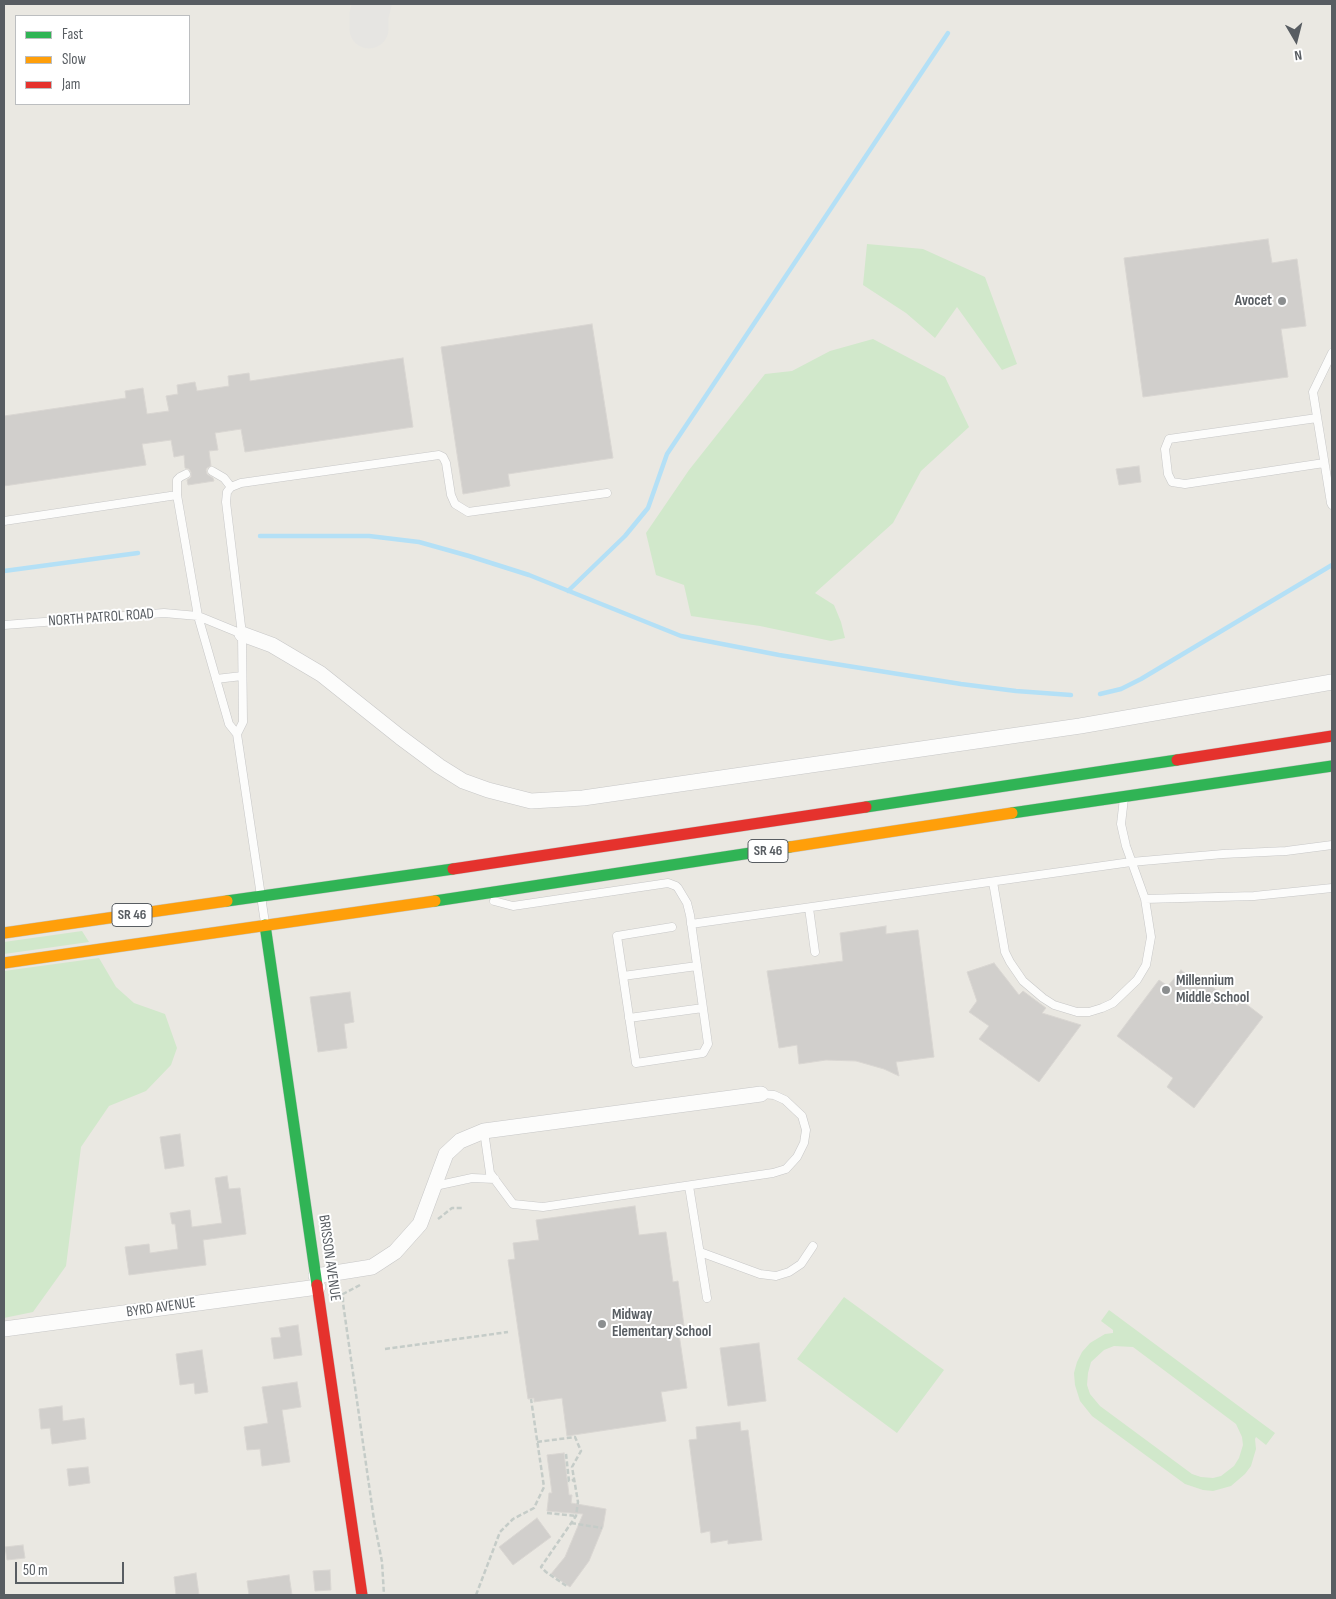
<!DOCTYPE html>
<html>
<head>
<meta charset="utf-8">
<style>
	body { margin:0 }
	#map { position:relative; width:1336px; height:1599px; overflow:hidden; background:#eae8e2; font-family:"Sofia Sans Condensed",sans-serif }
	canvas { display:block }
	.frame { position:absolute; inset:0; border:5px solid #585d62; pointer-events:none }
	.legend { position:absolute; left:15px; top:15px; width:175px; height:90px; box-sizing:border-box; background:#fff; border:1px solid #bcbec0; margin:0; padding:6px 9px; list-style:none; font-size:15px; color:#585d62 }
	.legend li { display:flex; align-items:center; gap:10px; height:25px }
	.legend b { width:25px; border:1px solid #bcbec0 }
	.north { position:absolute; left:1271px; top:15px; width:50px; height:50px; -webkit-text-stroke:4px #fff; paint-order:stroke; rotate:172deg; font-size:14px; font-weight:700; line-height:20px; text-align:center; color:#585d62 }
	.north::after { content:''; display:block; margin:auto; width:18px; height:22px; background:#585d62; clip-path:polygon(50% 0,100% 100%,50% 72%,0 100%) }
	.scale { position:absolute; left:15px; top:1562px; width:109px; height:22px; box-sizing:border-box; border:2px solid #585d62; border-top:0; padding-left:6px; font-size:15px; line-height:18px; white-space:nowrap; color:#585d62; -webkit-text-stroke:4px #fff; paint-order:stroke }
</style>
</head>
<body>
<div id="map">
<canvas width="1336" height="1599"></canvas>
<div class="frame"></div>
<ul class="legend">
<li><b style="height:6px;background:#30b455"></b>Fast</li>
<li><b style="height:6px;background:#ff9f0a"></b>Slow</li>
<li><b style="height:6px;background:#e5322d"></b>Jam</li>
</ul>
<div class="north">N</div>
<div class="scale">50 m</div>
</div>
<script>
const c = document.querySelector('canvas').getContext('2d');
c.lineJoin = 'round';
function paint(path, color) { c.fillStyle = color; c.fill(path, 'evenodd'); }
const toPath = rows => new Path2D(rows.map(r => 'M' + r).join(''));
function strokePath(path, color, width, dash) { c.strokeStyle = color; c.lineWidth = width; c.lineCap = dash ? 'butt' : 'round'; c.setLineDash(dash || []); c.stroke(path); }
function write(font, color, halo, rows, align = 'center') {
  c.font = font + ' "Sofia Sans Condensed",sans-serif'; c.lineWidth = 4; c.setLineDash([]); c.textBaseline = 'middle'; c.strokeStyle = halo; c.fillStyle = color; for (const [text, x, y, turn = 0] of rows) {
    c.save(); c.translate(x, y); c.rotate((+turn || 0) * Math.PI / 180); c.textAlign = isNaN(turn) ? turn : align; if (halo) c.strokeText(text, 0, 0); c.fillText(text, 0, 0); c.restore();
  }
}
paint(toPath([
	[867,244,923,249,985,277,1017,364,1002,370,957,307,935,338,906,313,863,285],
	[873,339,945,377,969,427,921,471,893,523,815,593,834,605,841,622,845,638,831,641,760,626,691,616,684,585,656,575,646,533,689,470,765,374,792,371,830,351],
	[82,931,89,942,4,954,4,942],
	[99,958,116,987,134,1003,165,1014,177,1048,171,1065,146,1091,109,1106,81,1147,66,1266,33,1312,4,1318,4,971],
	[844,1297,944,1370,897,1433,797,1359],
	[1109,1310,1275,1433,1266,1445,1256,1437,1255,1439,1256,1449,1251,1466,1245,1474,1231,1486,1213,1491,1203,1490,1185,1484,1092,1416,1080,1401,1075,1385,1074,1373,1077,1362,1082,1352,1090,1343,1105,1334,1113,1333,1113,1330,1101,1321],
	[1114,1346,1133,1347,1236,1424,1242,1437,1243,1445,1239,1458,1234,1466,1221,1476,1213,1478,1201,1477,1192,1474,1100,1406,1090,1394,1087,1385,1088,1373,1091,1362,1104,1350]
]), '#d1e8cb');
strokePath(toPath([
	[260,536,369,536,419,542,469,556,529,575,681,636,779,655,961,684,1016,691,1071,695],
	[4,571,138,553],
	[568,591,625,536,648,508,667,454,948,33],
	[1100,694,1121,689,1141,679,1332,565]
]), '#b4e0f6', 4.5);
strokePath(toPath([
	[369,29,369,15,372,4]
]), '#e6e5e2', 39);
const building = toPath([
	[1268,239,1272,263,1297,259,1306,326,1281,329,1288,377,1143,397,1124,258,1268,239],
	[592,324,613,458,508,474,510,486,463,494,441,347,592,324],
	[403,358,413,427,245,452,241,429,215,433,218,450,209,451,211,466,207,468,206,470,207,474,213,478,214,481,188,485,187,480,191,477,191,472,189,469,185,468,184,455,174,457,171,440,142,444,146,465,4,486,4,416,126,398,125,391,143,388,147,414,169,411,166,396,178,394,177,385,195,382,197,391,229,386,228,376,249,373,250,381,403,358],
	[1139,466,1141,482,1119,485,1116,469,1139,466],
	[886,926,886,934,918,930,934,1057,896,1062,899,1076,884,1069,856,1061,826,1060,799,1064,797,1045,779,1048,767,971,843,961,840,933,886,926],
	[994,963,1019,995,1023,991,1046,1008,1042,1013,1081,1025,1039,1082,979,1039,989,1026,969,1012,977,1001,967,972,994,963],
	[1181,970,1193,980,1197,975,1237,1006,1241,1000,1263,1017,1194,1108,1167,1087,1173,1078,1117,1036,1159,980,1168,986,1181,970],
	[350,992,354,1022,344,1024,347,1048,318,1052,310,997,350,992],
	[180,1134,184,1166,165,1169,160,1137,180,1134],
	[227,1176,229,1189,240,1188,246,1234,203,1240,206,1265,129,1275,125,1247,149,1244,150,1253,178,1249,175,1224,172,1224,170,1213,190,1210,192,1227,222,1223,215,1178,227,1176],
	[635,1206,639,1235,666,1232,673,1282,678,1281,685,1333,679,1334,687,1388,661,1392,666,1421,567,1436,562,1398,534,1402,534,1398,528,1399,508,1260,515,1259,513,1243,539,1240,536,1220,635,1206],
	[298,1325,302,1355,274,1359,271,1338,281,1337,279,1328,298,1325],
	[759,1343,766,1401,728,1406,720,1348,759,1343],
	[202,1350,208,1392,195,1394,194,1383,180,1385,176,1354,202,1350],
	[297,1382,301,1407,282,1410,290,1462,262,1466,260,1449,247,1450,244,1427,268,1423,262,1387,297,1382],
	[62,1406,63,1421,84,1418,86,1439,52,1444,50,1428,41,1429,39,1409,62,1406],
	[740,1422,741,1431,748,1430,762,1540,728,1544,728,1540,711,1543,710,1531,701,1533,689,1440,697,1439,696,1427,740,1422],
	[564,1453,569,1495,572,1495,571,1503,606,1509,603,1527,589,1561,570,1587,551,1574,565,1557,583,1514,547,1511,549,1493,552,1493,547,1455,564,1453],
	[88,1467,90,1483,69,1486,67,1469,88,1467],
	[537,1518,551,1537,513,1565,499,1547,537,1518],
	[23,1545,25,1558,7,1560,5,1547,23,1545],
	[330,1570,331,1590,315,1591,313,1571,330,1570],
	[196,1573,199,1595,176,1595,174,1577,196,1573],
	[289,1575,292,1595,249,1595,247,1581,289,1575]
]);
paint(building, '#d1cfcc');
strokePath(building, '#d9d6d2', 1);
const lane = toPath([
	[1332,353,1313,392,1331,503,1332,505],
	[1317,418,1169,439,1165,449,1168,474,1172,482,1185,484,1324,463],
	[212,471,224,478,231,487],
	[177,495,177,480,180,477,186,474],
	[4,521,177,495,198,616,229,724,237,734,265,923],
	[4,625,164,613,198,616,242,634],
	[216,679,242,676],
	[237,734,243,722,242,634,226,502,227,492,231,487,241,483,439,455,443,457,446,463,451,495,455,504,468,512,607,493],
	[993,882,1005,952,1010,962,1023,981,1043,998,1054,1005,1077,1012,1089,1012,1102,1008,1113,1003,1137,980,1146,965,1151,937,1145,899,1126,846,1121,824,1124,798],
	[1145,899,1254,896,1332,888],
	[494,901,513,906,668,883,676,886,678,888,687,903,690,915,708,1044,703,1053,636,1063,617,936,672,927],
	[809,908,815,952],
	[691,924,1131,862,1223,854,1286,851,1332,845],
	[623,976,697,966],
	[629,1018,703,1008],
	[484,1131,490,1173,513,1204,543,1207,773,1173,786,1169,797,1157,804,1143,806,1130,802,1116,785,1100,774,1095,761,1094],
	[435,1186,472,1178,495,1179],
	[689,1186,707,1298],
	[700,1252,760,1274,776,1276,789,1272,801,1264,813,1246]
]);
const street = toPath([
	[242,634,272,645,321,674,400,737,439,766,463,781,488,790,531,801,583,798,1080,726,1332,682],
	[316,1276,372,1267,395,1252,420,1224,446,1154,460,1141,484,1131,761,1094],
	[4,1329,318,1287]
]);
const fast = toPath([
	[866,807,1177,760],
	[1012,813,1332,766],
	[227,901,453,869],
	[435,901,790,847],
	[265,925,317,1285]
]);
const slow = toPath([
	[790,847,1012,813],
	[4,933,227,901],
	[4,963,435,901]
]);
const jam = toPath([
	[1177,760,1332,736],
	[453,869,866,807],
	[317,1285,362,1595]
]);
strokePath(lane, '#c7c7c7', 9);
strokePath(street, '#c7c7c7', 16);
strokePath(fast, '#c5c6c4', 12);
strokePath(slow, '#c5c6c4', 12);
strokePath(jam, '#c5c6c4', 12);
strokePath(toPath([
	[438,1219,452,1208,463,1208],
	[360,1285,343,1294,343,1303,374,1520,382,1562,384,1595],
	[385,1349,508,1332],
	[537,1442,575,1437,581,1451,572,1467,578,1502,576,1516,541,1567,546,1572,568,1587],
	[566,1454,569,1481,574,1480],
	[547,1513,576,1516],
	[571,1523,602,1528],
	[476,1595,500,1532,513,1519,534,1508,544,1487,531,1399]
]), '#c5ccc8', 2.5, [5, 2.5]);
strokePath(lane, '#fcfcfb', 8);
strokePath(street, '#fcfcfb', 15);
strokePath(fast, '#30b455', 11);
strokePath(slow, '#ff9f0a', 11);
strokePath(jam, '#e5322d', 11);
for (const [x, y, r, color] of [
	[1282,301,5,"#8b8e8f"],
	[1166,990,5,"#8b8e8f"],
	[602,1324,5,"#8b8e8f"]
]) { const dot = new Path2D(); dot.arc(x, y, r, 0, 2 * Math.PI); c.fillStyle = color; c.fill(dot); strokePath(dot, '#fff', 2); }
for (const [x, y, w] of [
	[768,851,40],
	[132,915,40]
]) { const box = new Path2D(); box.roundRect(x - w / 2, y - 11.5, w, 23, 4); c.fillStyle = '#fff'; c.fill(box); strokePath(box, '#585d62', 1); }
write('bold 14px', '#585d62', null, [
	["SR 46",768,851],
	["SR 46",132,915]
]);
write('bold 15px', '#585d62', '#fff', [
	["Avocet",1272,301,"right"],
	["Millennium",1176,981],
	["Middle School",1176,998],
	["Midway",612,1315],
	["Elementary School",612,1332]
], 'left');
write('15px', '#585d62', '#fff', [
	["NORTH PATROL ROAD",101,618,-4],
	["BRISSON AVENUE",329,1258,82],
	["BYRD AVENUE",161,1308,-8]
]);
</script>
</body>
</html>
